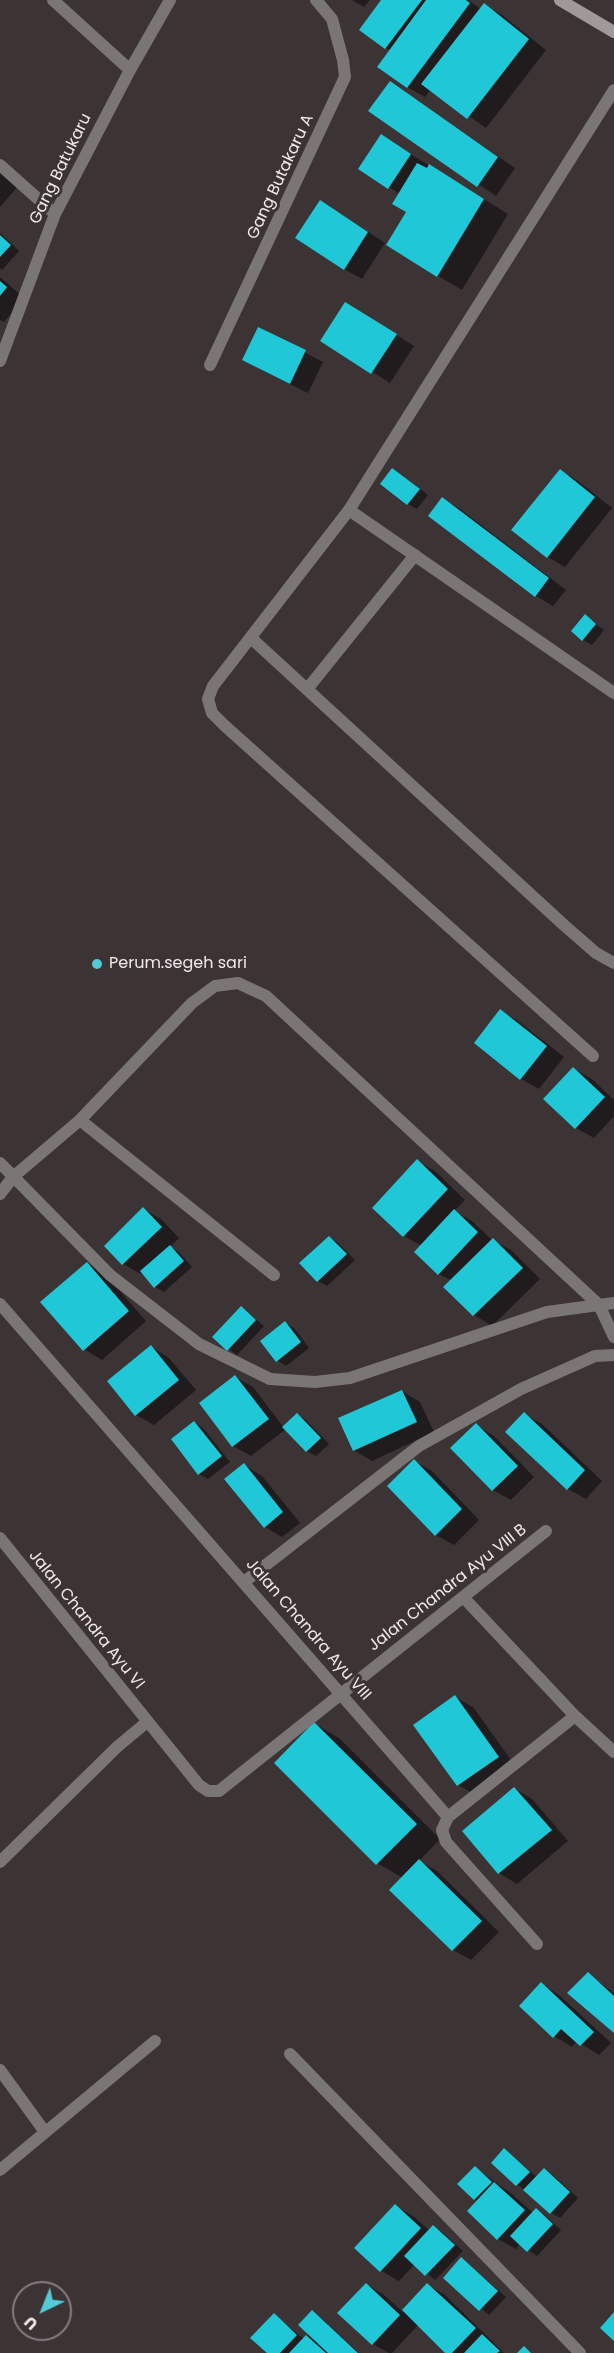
<!DOCTYPE html>
<html>
<head>
<meta charset="utf-8">
<style>
	body { margin:0 }
	#map { position:relative; width:614px; height:2353px; overflow:hidden; background:#3c3335; font-family:Poppins,sans-serif }
	canvas { display:block }
	.north { position:absolute; left:12px; top:2281px; width:60px; height:60px; box-sizing:border-box; background:#3c3335; border:2px solid #847c7e; border-radius:50%; rotate:223deg; font-size:16px; font-weight:700; line-height:24px; text-align:center; color:#f0eaeb }
	.north::after { content:''; display:block; margin:auto; width:21px; height:27px; background:#52cbd7; clip-path:polygon(50% 0,100% 100%,50% 72%,0 100%) }
</style>
</head>
<body>
<div id="map">
<canvas width="614" height="2353"></canvas>
<div class="north">U</div>
</div>
<script>
const c = document.querySelector('canvas').getContext('2d');
c.lineJoin = 'round';
function paint(path, color) { c.fillStyle = color; c.fill(path, 'evenodd'); }
const toPath = rows => new Path2D(rows.map(r => 'M' + r).join(''));
function strokePath(path, color, width, dash) { c.strokeStyle = color; c.lineWidth = width; c.lineCap = dash ? 'butt' : 'round'; c.setLineDash(dash || []); c.stroke(path); }
function write(font, color, halo, rows, align = 'center') {
  c.font = font + ' Poppins,sans-serif'; c.lineWidth = 6; c.setLineDash([]); c.textBaseline = 'middle'; c.strokeStyle = halo; c.fillStyle = color; for (const [text, x, y, turn = 0] of rows) {
    c.save(); c.translate(x, y); c.rotate((+turn || 0) * Math.PI / 180); c.textAlign = isNaN(turn) ? turn : align; if (halo) c.strokeText(text, 0, 0); c.fillText(text, 0, 0); c.restore();
  }
}
paint(toPath([
	[352,0,370,0,364,7],
	[383,0,468,0,481,9,484,5,502,15,546,50,486,128,431,89,425,97,407,87,391,51,386,48],
	[390,83,515,168,496,196,370,111],
	[399,147,508,214,462,290,438,276,400,194,360,169],
	[0,167,20,184,0,207],
	[338,212,385,243,362,279,344,269],
	[0,233,19,251,2,270,0,268],
	[0,277,24,298,4,322,0,320],
	[363,314,414,346,390,383,322,340],
	[259,329,323,362,308,393,261,370],
	[561,471,578,481,612,508,565,567,548,557],
	[401,475,428,495,417,509,408,504],
	[443,499,460,509,566,590,553,606,536,596],
	[585,616,604,630,592,645,583,640],
	[501,1011,518,1021,564,1057,539,1089,521,1079,476,1043],
	[574,1069,592,1079,614,1100,614,1116,594,1138,576,1128],
	[417,1161,435,1171,465,1200,454,1211,472,1221,492,1240,511,1250,540,1279,492,1326,474,1315,446,1287,452,1281,439,1274,422,1246,404,1236],
	[143,1209,161,1219,179,1238,170,1247,179,1252,192,1267,164,1292,155,1287,143,1272,141,1274,123,1264,106,1246],
	[329,1237,338,1243,355,1260,327,1286,318,1281],
	[87,1263,105,1274,146,1321,102,1360,84,1349],
	[241,1307,264,1326,237,1355,214,1337],
	[285,1323,294,1328,309,1348,286,1366,277,1360],
	[152,1347,169,1358,196,1390,154,1425,136,1415],
	[235,1377,253,1387,284,1428,297,1415,306,1420,329,1444,316,1456,307,1451,286,1429,251,1456,233,1446],
	[402,1391,420,1402,434,1432,372,1461,354,1450],
	[524,1414,542,1424,602,1481,586,1499,568,1489],
	[194,1422,203,1428,230,1462,208,1479,199,1474],
	[476,1425,494,1436,534,1477,511,1500,493,1490],
	[414,1461,432,1471,479,1520,454,1545,436,1535],
	[244,1465,262,1476,300,1523,282,1537,265,1527],
	[455,1697,473,1707,516,1767,476,1795,458,1785],
	[315,1724,339,1738,440,1839,419,1861,437,1871,499,1932,471,1960,453,1950,403,1878,377,1863],
	[515,1789,532,1799,568,1841,517,1884,499,1873,464,1831],
	[588,1974,614,1993,614,2031],
	[541,1984,559,1995,611,2043,599,2055,577,2041,572,2047,554,2036],
	[504,2150,537,2177,544,2170,553,2175,578,2198,560,2218,551,2213,493,2163],
	[475,2168,512,2194,533,2213,536,2210,545,2215,561,2230,537,2256,520,2244,516,2249,498,2239,478,2201,459,2184],
	[395,2206,413,2216,430,2231,433,2227,442,2232,463,2251,435,2280,415,2264,399,2281,381,2271,356,2248],
	[462,2259,506,2297,489,2315,445,2277],
	[366,2284,384,2295,403,2312,428,2285,445,2295,504,2353,447,2353,418,2325,392,2353,389,2353,373,2344],
	[312,2312,321,2318,359,2353,269,2353,274,2315,304,2339,309,2334]
]), '#0007');
paint(toPath([
	[381,0,422,0,385,49,359,30],
	[426,0,466,0,470,3,407,88,377,67],
	[484,3,529,39,467,119,421,84],
	[390,81,498,157,477,187,368,111],
	[381,134,411,154,388,189,358,169],
	[417,163,427,168,429,164,484,199,437,277,386,245,406,212,392,204],
	[320,200,368,232,344,270,295,238],
	[0,235,11,245,0,257],
	[0,281,7,287,0,296],
	[345,302,397,334,371,374,320,341],
	[258,327,306,350,290,384,242,360],
	[392,468,420,489,407,505,380,484],
	[560,469,595,497,547,558,511,530],
	[442,497,549,578,535,597,428,516],
	[585,614,596,624,582,641,571,631],
	[500,1009,547,1046,520,1080,474,1043],
	[573,1067,605,1097,575,1129,543,1099],
	[417,1159,448,1189,403,1237,372,1208],
	[143,1207,162,1227,122,1265,104,1246],
	[454,1209,478,1232,438,1275,414,1252],
	[329,1236,347,1254,317,1282,299,1263],
	[493,1238,523,1268,473,1316,443,1287],
	[170,1245,184,1261,154,1288,140,1271],
	[87,1262,129,1311,83,1351,40,1302],
	[241,1306,256,1320,227,1351,212,1337],
	[285,1321,301,1342,276,1362,260,1341],
	[151,1345,179,1380,135,1416,107,1381],
	[235,1375,269,1419,232,1447,199,1403],
	[402,1390,417,1422,353,1451,338,1418],
	[524,1412,585,1470,567,1490,505,1432],
	[297,1413,321,1438,306,1452,282,1427],
	[194,1421,222,1456,198,1475,171,1439],
	[476,1423,518,1466,492,1491,450,1448],
	[414,1459,462,1509,435,1536,387,1486],
	[244,1463,283,1512,264,1528,224,1479],
	[455,1695,499,1757,457,1786,413,1725],
	[314,1722,417,1824,376,1865,274,1763],
	[514,1787,552,1830,498,1874,462,1831],
	[419,1859,482,1921,452,1951,389,1890],
	[588,1972,614,1996,614,2033,567,1993],
	[541,1982,594,2032,580,2046,561,2029,553,2038,519,2006],
	[504,2148,530,2172,516,2186,491,2163],
	[475,2166,492,2182,474,2200,457,2184],
	[544,2168,570,2192,550,2214,523,2190],
	[494,2182,525,2210,497,2240,467,2211],
	[395,2204,421,2228,380,2272,354,2248],
	[536,2208,553,2224,527,2252,510,2236],
	[433,2225,455,2245,425,2276,404,2256],
	[461,2257,498,2291,479,2311,443,2278],
	[366,2283,400,2315,372,2345,337,2313],
	[427,2283,476,2328,452,2353,445,2353,402,2310],
	[312,2310,358,2353,328,2353,298,2325],
	[614,2312,614,2341,600,2328],
	[274,2313,297,2335,280,2353,267,2353,250,2338],
	[482,2334,500,2351,497,2353,464,2353],
	[306,2335,326,2353,289,2353],
	[524,2346,531,2353,517,2353]
]), '#20c8d7');
strokePath(toPath([
	[349,510,614,693],
	[251,638,565,926,596,953,614,963],
	[308,688,415,555]
]), '#7a7676', 12);
strokePath(toPath([
	[53,0,130,70],
	[0,165,55,214],
	[0,361,55,214,130,70,170,0],
	[210,365,345,77,343,60,332,19,316,0],
	[593,1056,224,725,212,713,208,699,213,686,349,510,614,90],
	[80,1120,274,1275],
	[0,1163,110,1275,199,1344,270,1379,315,1382,350,1378,547,1312,614,1303],
	[0,1194,13,1177,80,1120,192,1003,215,986,238,983,266,996,599,1305,614,1337],
	[0,1304,448,1817,575,1716,614,1752],
	[0,1538,199,1785,208,1791,219,1791,546,1531],
	[244,1582,419,1446,521,1389,595,1356,614,1355],
	[464,1598,575,1716],
	[448,1817,442,1830,446,1842,537,1944],
	[0,1862,117,1747,147,1722],
	[290,2054,580,2353],
	[0,2070,45,2132],
	[0,2170,155,2041]
]), '#7a7676', 12);
strokePath(toPath([
	[560,0,614,32]
]), '#a0999a', 12);
for (const [x, y, r, color] of [
	[97,964,6,"#52cbd7"]
]) { const dot = new Path2D(); dot.arc(x, y, r, 0, 2 * Math.PI); c.fillStyle = color; c.fill(dot); strokePath(dot, '#3c3335', 2); }
write('16px', '#f0eaeb', '#3c3335', [
	["Gang Batukaru",61,169,-64],
	["Gang Butakaru A",281,177,-65],
	["Jalan Chandra Ayu VIII B",448,1588,-38],
	["Jalan Chandra Ayu VI",86,1620,51],
	["Jalan Chandra Ayu VIII",308,1630,49]
]);
write('16px', '#f0eaeb', '#3c3335', [
	["Perum.segeh sari",109,964]
], 'left');
</script>
</body>
</html>
